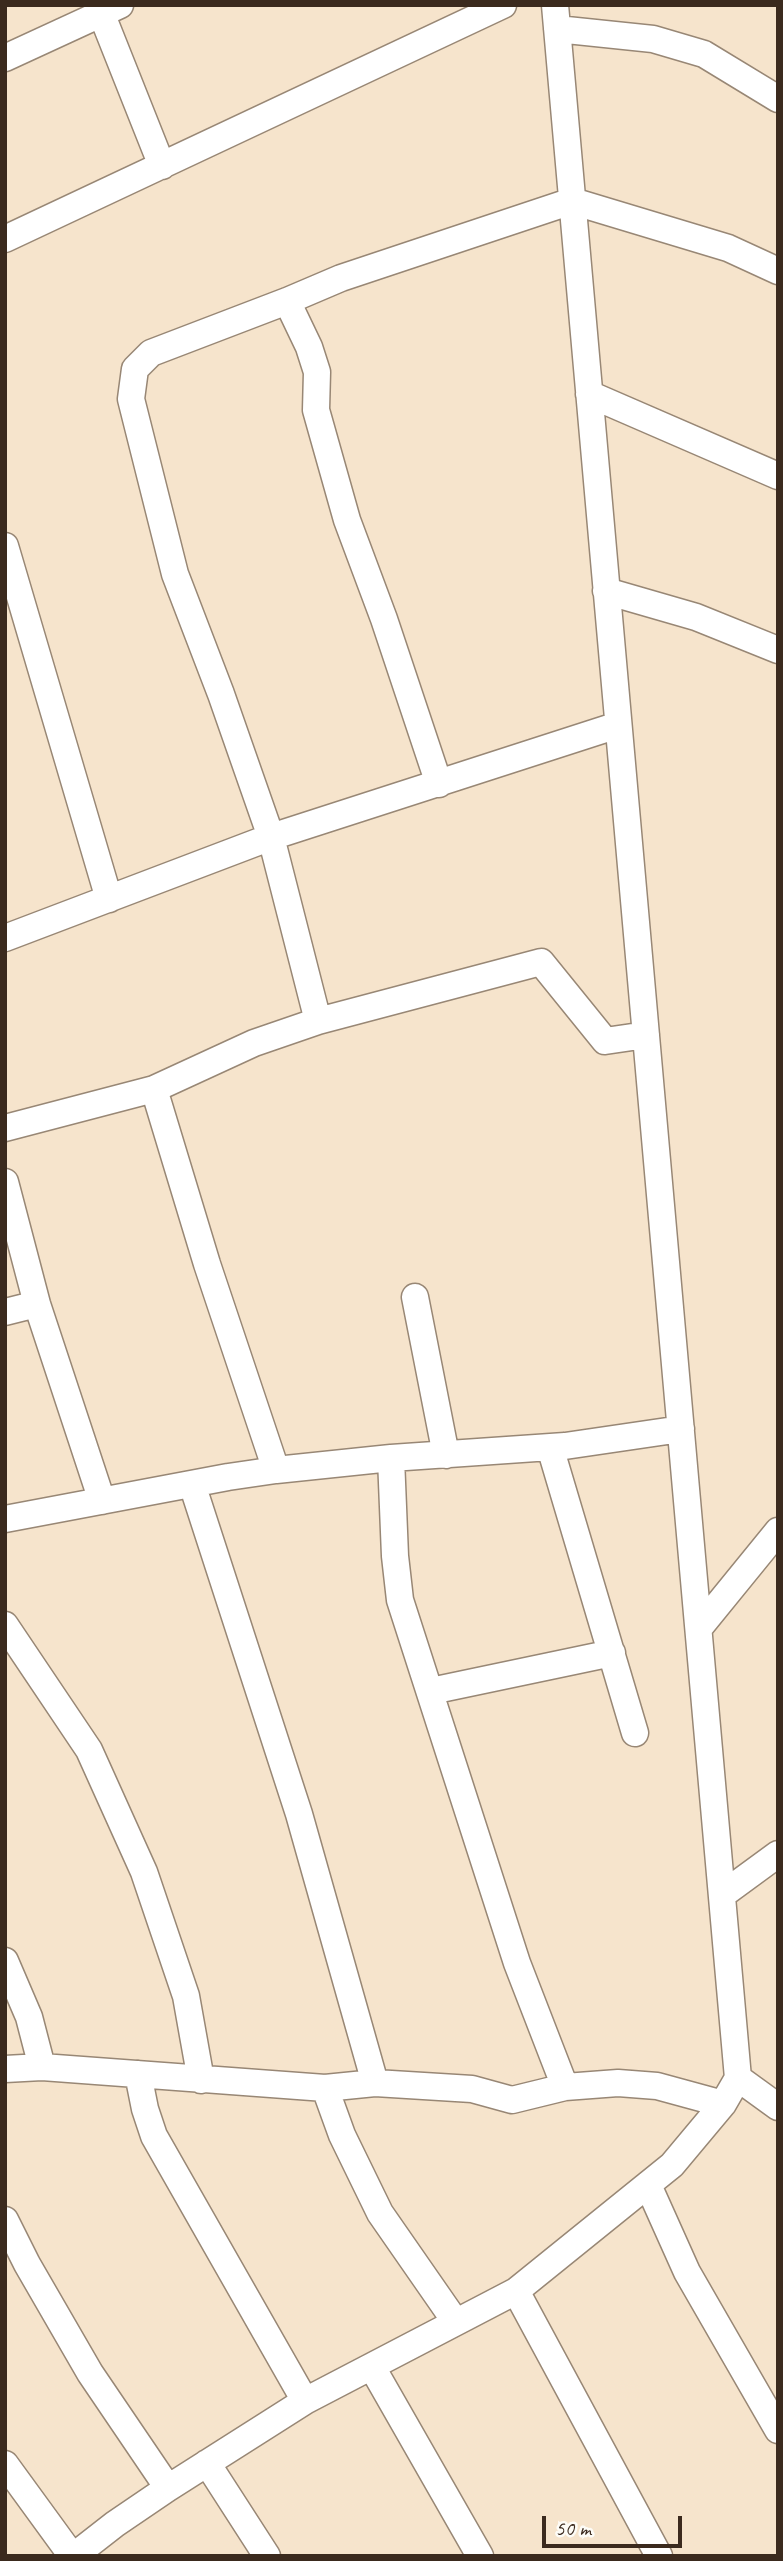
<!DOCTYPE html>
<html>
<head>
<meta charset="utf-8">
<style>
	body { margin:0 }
	#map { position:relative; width:783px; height:2561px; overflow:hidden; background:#f6e4cc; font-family:Caveat,sans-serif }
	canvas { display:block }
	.frame { position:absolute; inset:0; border:7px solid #3b2a1e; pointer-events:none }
	.scale { position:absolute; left:542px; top:2516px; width:140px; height:32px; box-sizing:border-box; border:4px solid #3b2a1e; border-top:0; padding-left:9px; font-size:21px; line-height:24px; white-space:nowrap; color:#3b2a1e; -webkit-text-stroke:5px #fdfcf7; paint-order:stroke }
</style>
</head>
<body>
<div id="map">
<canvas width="783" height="2561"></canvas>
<div class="frame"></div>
<div class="scale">50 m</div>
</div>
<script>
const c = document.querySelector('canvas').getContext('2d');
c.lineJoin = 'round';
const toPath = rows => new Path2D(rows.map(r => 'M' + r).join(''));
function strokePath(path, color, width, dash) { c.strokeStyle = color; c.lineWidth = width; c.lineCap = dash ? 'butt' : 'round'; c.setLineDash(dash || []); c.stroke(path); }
const minor = toPath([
	[102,15,162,166],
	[557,29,653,39,704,54,778,99],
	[5,58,120,5],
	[5,239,503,5],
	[287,301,309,347,317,372,316,410,347,520,384,619,439,784],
	[589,394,778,476],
	[5,546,109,899],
	[606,591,696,617,778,650],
	[5,938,271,837,618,725],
	[318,1021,271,837,221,694,175,574,131,399,135,369,151,353,287,301,341,278,572,201,728,248,778,271],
	[154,1089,207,1264,276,1470],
	[5,1128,154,1089,254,1043,318,1021,541,962,605,1041,646,1035],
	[5,1182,37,1304,102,1501],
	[415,1297,446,1455],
	[5,1312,37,1304],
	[550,1447,635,1733],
	[391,1458,395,1556,400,1600,517,1963,565,2087],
	[192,1484,299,1814,375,2083],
	[5,1519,228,1477,276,1470,391,1458,565,1446,681,1429],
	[5,1625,89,1750,144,1872,186,1996,201,2080],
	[699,1628,778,1531],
	[431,1691,612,1653],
	[722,1895,778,1854],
	[5,1961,29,2017,42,2067],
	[5,2069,42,2067,325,2088,375,2083,472,2089,512,2100,565,2087,618,2083,657,2086,723,2104],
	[138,2074,145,2109,154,2136,305,2401],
	[738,2078,778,2107],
	[325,2088,342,2135,380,2213,455,2321],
	[648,2185,687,2272,778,2430],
	[5,2220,27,2264,90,2373,168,2488],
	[516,2291,659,2556],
	[372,2367,480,2556],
	[207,2463,267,2556],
	[5,2464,72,2556],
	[74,2556,115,2524,168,2488,305,2401,516,2291,672,2165,723,2104,738,2078,555,5]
]);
strokePath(minor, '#988775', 29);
strokePath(minor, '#fff', 26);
</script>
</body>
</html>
